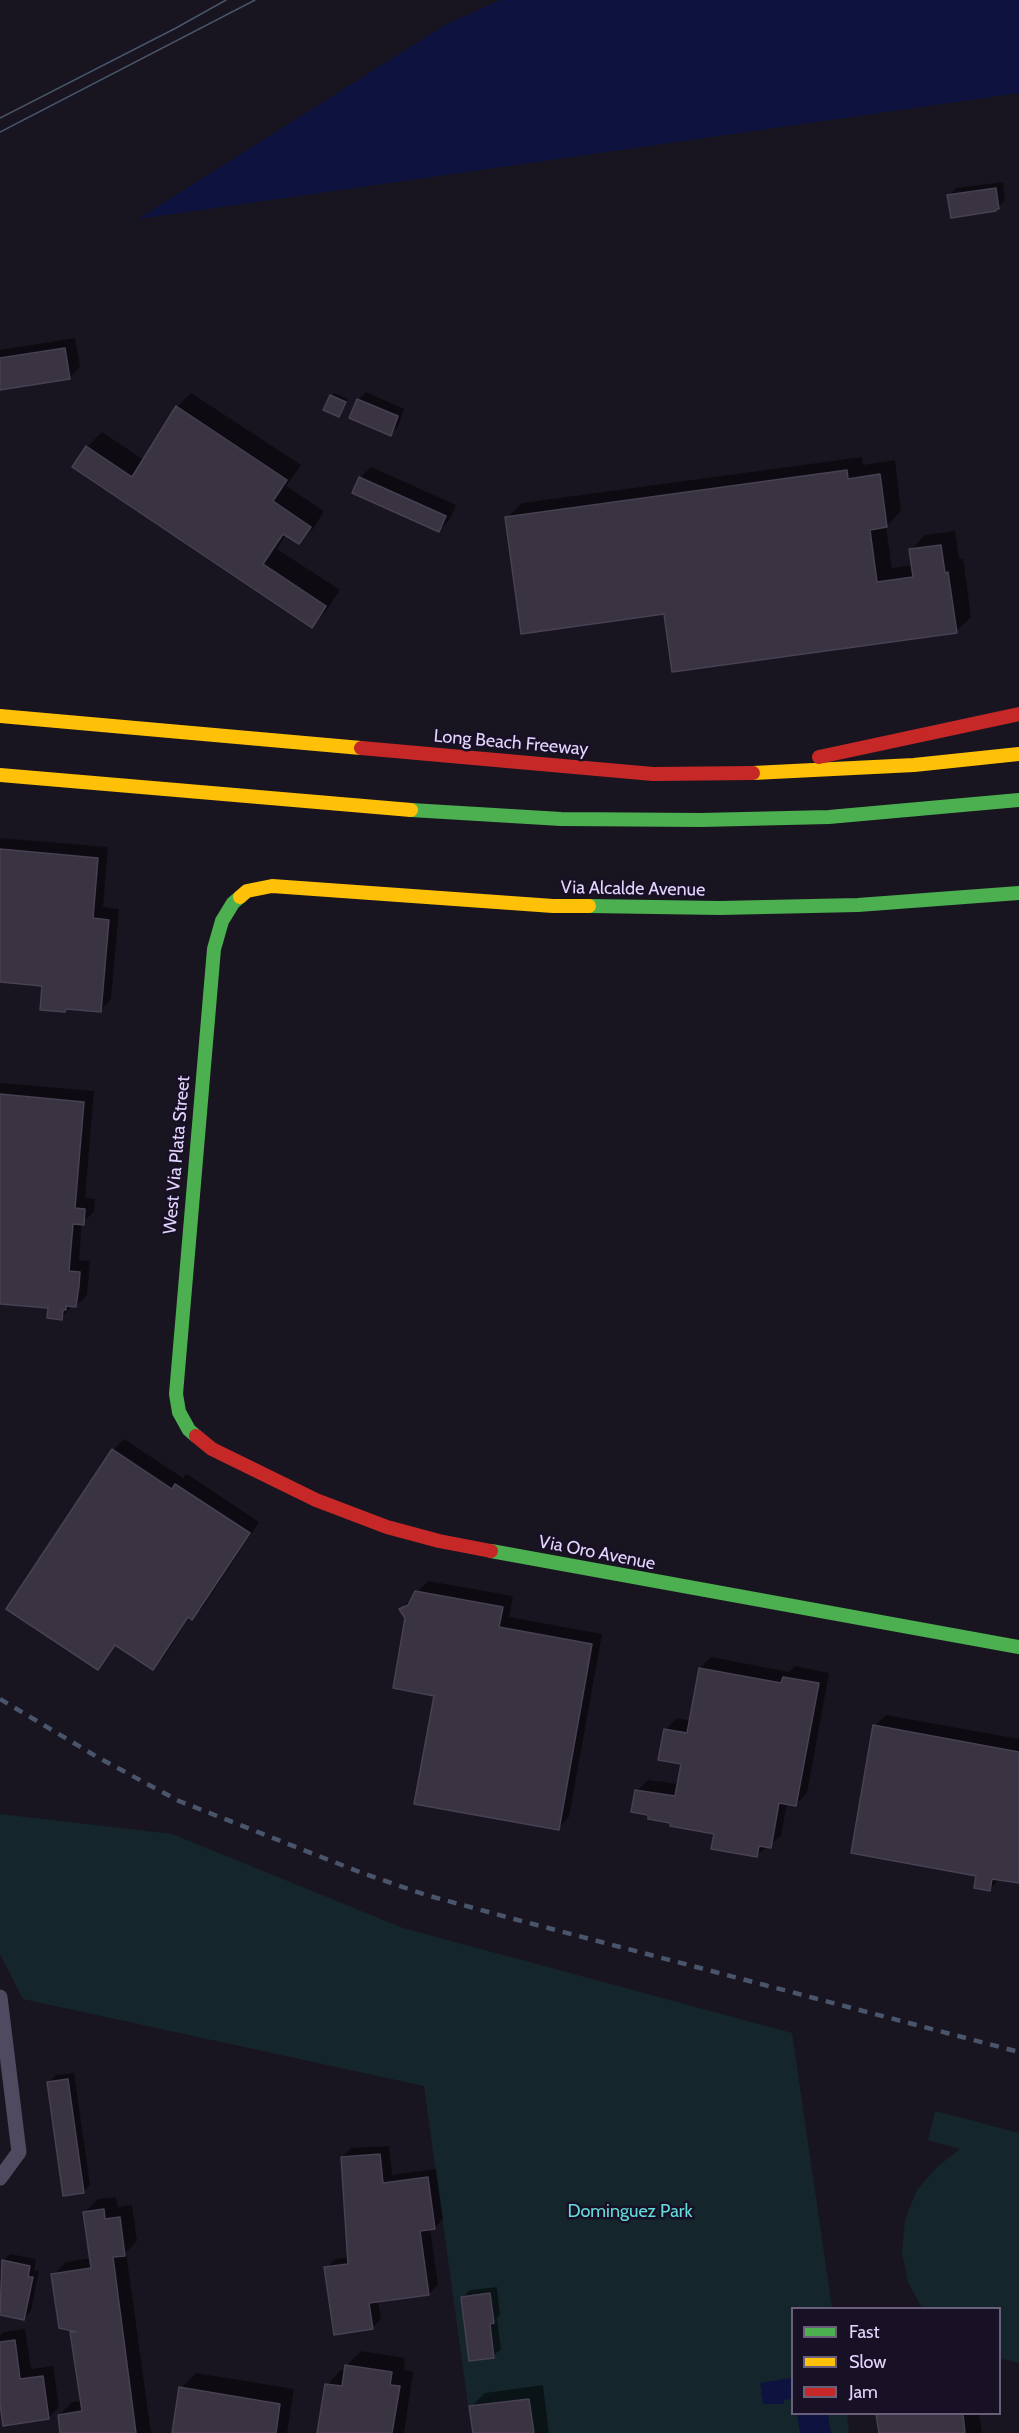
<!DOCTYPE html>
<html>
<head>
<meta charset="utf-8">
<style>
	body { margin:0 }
	#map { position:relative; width:1019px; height:2433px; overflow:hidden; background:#191520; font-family:Cabin,sans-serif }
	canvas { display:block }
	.legend { position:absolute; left:791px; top:2307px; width:210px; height:108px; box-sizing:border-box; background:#181025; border:2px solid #695f7b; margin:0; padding:8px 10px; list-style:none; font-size:18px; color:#e3d5fd }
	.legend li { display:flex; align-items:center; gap:12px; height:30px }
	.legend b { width:30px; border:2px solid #695f7b }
</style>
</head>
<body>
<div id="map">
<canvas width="1019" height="2433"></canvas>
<ul class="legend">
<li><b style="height:8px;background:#4caf50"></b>Fast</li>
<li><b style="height:8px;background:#ffc107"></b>Slow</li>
<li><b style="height:8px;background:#c62828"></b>Jam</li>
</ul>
</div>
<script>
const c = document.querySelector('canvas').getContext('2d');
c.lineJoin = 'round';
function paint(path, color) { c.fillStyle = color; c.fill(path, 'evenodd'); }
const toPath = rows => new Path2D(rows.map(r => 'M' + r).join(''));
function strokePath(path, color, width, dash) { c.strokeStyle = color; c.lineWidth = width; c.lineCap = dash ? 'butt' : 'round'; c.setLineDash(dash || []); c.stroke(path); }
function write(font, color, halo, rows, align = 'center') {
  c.font = font + ' Cabin,sans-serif'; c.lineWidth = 5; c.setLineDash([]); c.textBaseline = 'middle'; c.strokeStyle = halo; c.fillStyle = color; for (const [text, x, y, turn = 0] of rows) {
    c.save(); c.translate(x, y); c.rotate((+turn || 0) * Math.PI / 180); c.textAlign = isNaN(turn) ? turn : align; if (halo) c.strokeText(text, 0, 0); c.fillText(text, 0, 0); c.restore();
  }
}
paint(toPath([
	[0,1814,172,1834,403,1928,792,2033,832,2308,792,2308,792,2414,847,2414,849,2433,472,2433,424,2086,23,1999,0,1954],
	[935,2111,1019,2133,1019,2363,1000,2358,1000,2308,922,2308,908,2282,902,2252,905,2220,917,2190,936,2168,960,2149,928,2140]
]), '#14262c');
paint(toPath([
	[500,0,1019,0,1019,93,138,219,445,25],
	[791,2378,792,2399,784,2400,784,2404,763,2404,760,2383],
	[797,2414,828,2414,831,2433,800,2433]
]), '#0d133e');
paint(toPath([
	[1003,182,1005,200,996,210,949,196,956,188],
	[75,338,80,367,69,378,0,389,0,350],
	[366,392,404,409,398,427,390,434,351,417,359,399],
	[191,393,301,465,286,486,324,511,314,528,299,542,286,534,277,549,340,590,326,611,311,626,87,447,102,432,144,460,177,407],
	[334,393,348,399,339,415,331,396],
	[862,457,863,465,895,460,901,511,886,527,892,568,913,565,911,550,925,535,955,531,959,559,963,558,971,617,956,631,666,613,507,518,522,503],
	[371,467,456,505,450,519,439,530,360,478],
	[0,838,108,847,103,907,119,909,111,999,100,1010,68,1007,65,1011,43,984,0,981],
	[0,1083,94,1091,85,1198,95,1199,94,1212,82,1223,79,1260,90,1261,87,1295,76,1306,72,1306,61,1318,49,1307,0,1303],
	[124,1439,183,1478,187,1474,259,1522,203,1607,192,1618,190,1616,164,1657,153,1668,117,1644,98,1668,113,1450],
	[428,1581,513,1596,509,1617,602,1634,569,1817,558,1828,435,1694,407,1618,401,1609],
	[711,1657,789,1672,795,1666,829,1673,807,1793,796,1804,787,1803,781,1836,756,1856,637,1791,648,1780,679,1784,683,1763,666,1729,677,1718,691,1721,700,1668],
	[886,1715,1019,1739,1019,1882,1000,1879,989,1890,875,1726],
	[74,2073,90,2185,83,2192,49,2082,56,2075],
	[389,2146,392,2175,436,2169,443,2219,434,2228,430,2228,438,2285,429,2294,378,2301,381,2319,372,2328,326,2268,335,2259,349,2257,342,2157,351,2148],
	[116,2197,118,2207,132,2205,137,2241,126,2252,151,2433,62,2433,59,2415,72,2402,82,2401,72,2333,75,2330,53,2275,66,2262,91,2258,85,2212,98,2199],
	[10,2254,36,2259,34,2271,39,2270,31,2311,24,2318,0,2313,4,2281,0,2280,0,2276,3,2261],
	[497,2287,500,2315,497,2318,501,2349,493,2356,463,2297,470,2290],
	[25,2329,31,2369,53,2366,59,2407,48,2418,0,2393,0,2336,4,2332],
	[361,2351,405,2358,404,2370,413,2372,404,2433,319,2433,327,2385,341,2370,346,2370,347,2365],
	[196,2373,294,2389,287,2433,174,2433,181,2388],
	[543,2385,549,2433,475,2433,471,2407,485,2393],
	[877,2414,979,2414,982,2433,880,2433]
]), '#0007');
const building = toPath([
	[996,188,999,209,996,209,996,211,951,218,947,195,996,188],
	[65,348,70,379,0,390,0,358,65,348],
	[330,395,346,402,339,417,323,410,330,395],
	[357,399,398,416,391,436,349,418,357,399],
	[176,406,287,480,273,501,311,527,299,544,283,534,263,564,326,606,312,628,72,467,86,446,132,477,176,406],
	[847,470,848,479,880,474,887,527,870,530,877,582,913,577,909,549,941,545,945,573,948,572,957,633,672,672,664,614,521,634,505,517,847,470],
	[359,477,446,516,439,532,352,493,359,477],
	[0,849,98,858,93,918,109,920,101,1012,66,1009,65,1012,40,1010,42,986,0,982,0,849],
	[0,1094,84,1102,75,1208,85,1209,84,1225,73,1224,69,1271,80,1272,79,1286,76,1307,66,1306,66,1310,63,1310,62,1320,47,1318,48,1308,0,1304,0,1094],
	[112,1449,172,1489,175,1484,250,1533,192,1620,188,1617,153,1670,115,1645,98,1670,6,1609,112,1449],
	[415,1591,503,1607,499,1627,592,1644,559,1830,414,1804,434,1696,393,1688,405,1618,399,1609,408,1605,415,1591],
	[699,1668,781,1683,783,1677,819,1683,796,1806,779,1803,771,1848,759,1846,757,1857,711,1849,714,1834,670,1826,670,1823,648,1819,648,1815,631,1812,635,1790,675,1796,681,1764,658,1760,664,1729,687,1733,699,1668],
	[873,1725,1019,1752,1019,1883,992,1879,990,1891,974,1888,976,1876,851,1853,873,1725],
	[68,2079,84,2193,63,2196,47,2082,68,2079],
	[380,2154,383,2183,428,2177,435,2229,420,2231,429,2295,369,2303,373,2329,334,2335,324,2267,348,2264,341,2157,380,2154],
	[104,2209,105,2219,120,2217,125,2256,113,2257,136,2433,60,2433,58,2415,82,2411,70,2332,77,2332,59,2328,51,2274,91,2268,83,2212,104,2209],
	[2,2260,30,2266,28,2277,33,2277,24,2320,0,2315,2,2260],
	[490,2293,494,2323,490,2324,494,2358,469,2361,461,2297,490,2293],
	[15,2340,20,2379,43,2376,49,2419,3,2426,0,2403,0,2342,15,2340],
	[345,2365,392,2372,390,2385,400,2386,392,2433,317,2433,325,2384,342,2386,345,2365],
	[179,2387,280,2404,276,2433,172,2433,179,2387],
	[529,2399,534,2433,473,2433,469,2406,529,2399],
	[876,2414,963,2414,965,2433,879,2433,876,2414]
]);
paint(building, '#393342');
strokePath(building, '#484053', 1.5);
strokePath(toPath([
	[0,1997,19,2152,0,2178]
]), '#504a60', 15);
strokePath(toPath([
	[411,810,561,819,701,820,829,817,1019,800],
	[589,906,720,908,858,905,1019,893],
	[196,1436,189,1430,179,1412,176,1394,214,949,222,921,233,903,240,897],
	[491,1551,1019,1647]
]), '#4caf50', 14);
strokePath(toPath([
	[0,716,361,748],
	[753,773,914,765,1019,754],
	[0,775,411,810],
	[240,897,247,891,272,886,553,906,589,906]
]), '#ffc107', 14);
strokePath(toPath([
	[361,748,653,774,753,773],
	[819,757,1019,714],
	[196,1436,212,1449,316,1500,387,1527,439,1541,491,1551]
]), '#c62828', 14);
strokePath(toPath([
	[0,118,176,28,226,0],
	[0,132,255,0]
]), '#49556b', 1.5);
strokePath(toPath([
	[0,1699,99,1758,179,1801,362,1873,426,1895,514,1919,1019,2052]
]), '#49556b', 4.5, [9, 8]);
write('18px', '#e3d5fd', '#181025', [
	["Long Beach Freeway",511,743,5],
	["Via Alcalde Avenue",633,889,1],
	["West Via Plata Street",177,1155,-85],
	["Via Oro Avenue",597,1553,11]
]);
write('18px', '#63dbda', '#181025', [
	["Dominguez Park",630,2212]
]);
</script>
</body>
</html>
